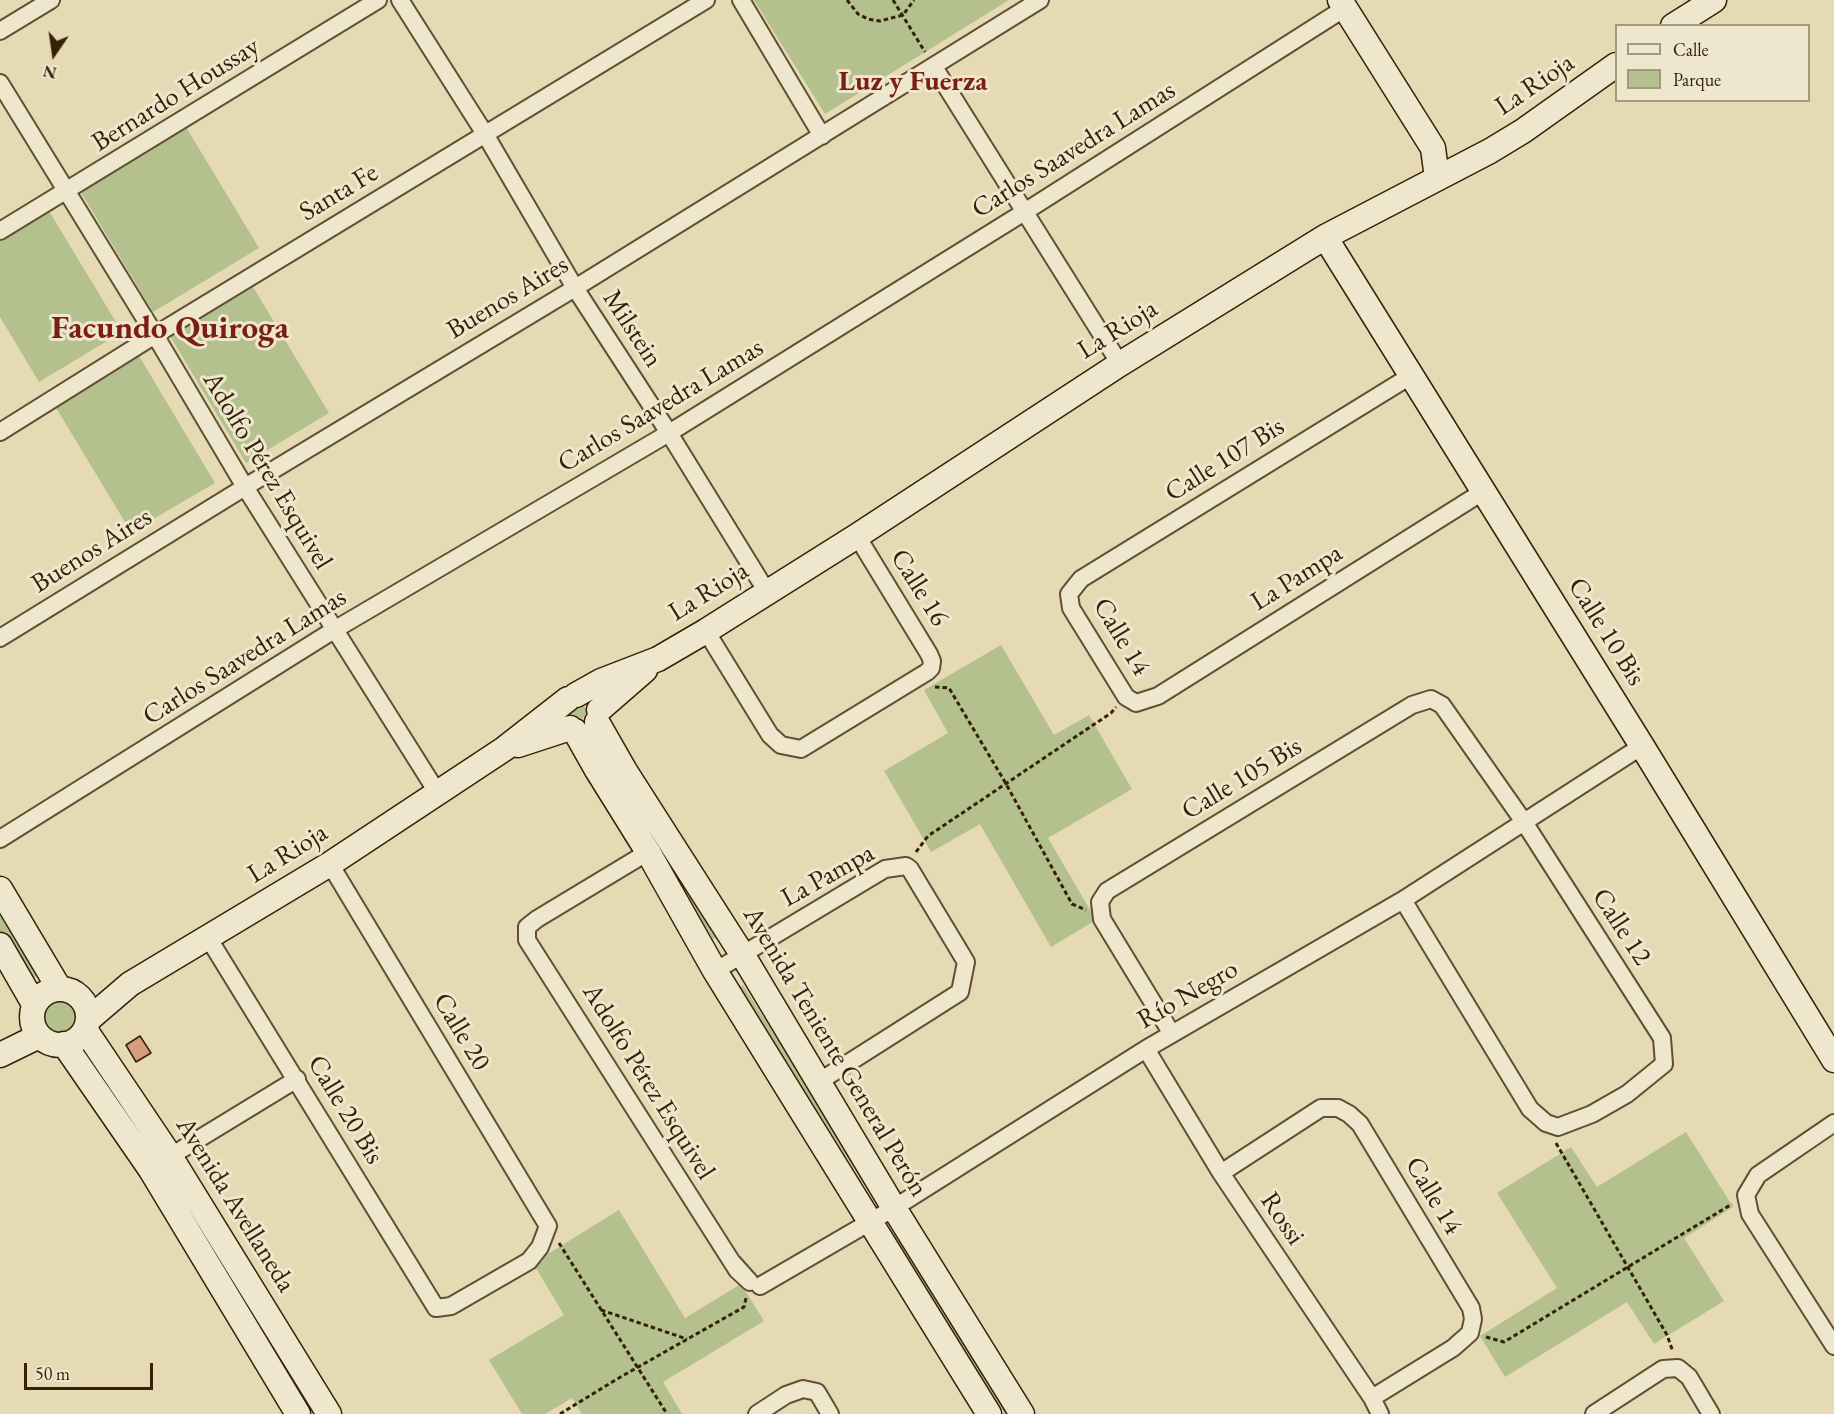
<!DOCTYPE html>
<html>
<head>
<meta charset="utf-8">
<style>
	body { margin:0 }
	#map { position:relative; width:1834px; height:1414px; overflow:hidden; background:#e5dab4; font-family:"EB Garamond",serif }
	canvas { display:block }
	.legend { position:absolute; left:1615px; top:24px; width:195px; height:78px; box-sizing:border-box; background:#eee7ce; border:2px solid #a4987f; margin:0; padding:8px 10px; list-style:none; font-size:18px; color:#352108 }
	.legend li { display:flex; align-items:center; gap:12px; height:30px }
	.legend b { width:30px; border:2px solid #a4987f }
	.north { position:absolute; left:24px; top:24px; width:60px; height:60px; -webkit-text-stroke:4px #eee7ce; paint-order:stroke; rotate:193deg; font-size:16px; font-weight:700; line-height:24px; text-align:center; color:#352108 }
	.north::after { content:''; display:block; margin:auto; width:21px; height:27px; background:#352108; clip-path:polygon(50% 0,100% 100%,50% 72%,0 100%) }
	.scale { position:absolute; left:24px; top:1363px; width:129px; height:27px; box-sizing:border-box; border:3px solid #352108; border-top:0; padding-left:8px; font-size:18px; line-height:21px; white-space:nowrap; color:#352108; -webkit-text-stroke:4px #eee7ce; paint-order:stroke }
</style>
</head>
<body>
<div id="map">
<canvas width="1834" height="1414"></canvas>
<ul class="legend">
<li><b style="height:8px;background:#eee7ce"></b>Calle</li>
<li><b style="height:16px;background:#b4c08d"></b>Parque</li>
</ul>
<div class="north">N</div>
<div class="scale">50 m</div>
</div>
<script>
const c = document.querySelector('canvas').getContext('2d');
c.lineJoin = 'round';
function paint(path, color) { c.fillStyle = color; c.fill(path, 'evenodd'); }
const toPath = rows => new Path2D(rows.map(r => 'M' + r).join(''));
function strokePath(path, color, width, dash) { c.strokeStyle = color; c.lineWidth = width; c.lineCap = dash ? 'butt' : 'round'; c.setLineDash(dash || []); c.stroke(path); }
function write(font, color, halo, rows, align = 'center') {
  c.font = font + ' "EB Garamond",serif'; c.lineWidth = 6; c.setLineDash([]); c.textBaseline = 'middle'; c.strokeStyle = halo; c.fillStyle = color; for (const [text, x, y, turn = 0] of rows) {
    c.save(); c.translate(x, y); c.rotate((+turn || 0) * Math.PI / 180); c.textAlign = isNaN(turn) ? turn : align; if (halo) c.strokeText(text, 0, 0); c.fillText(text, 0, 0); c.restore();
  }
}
paint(toPath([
	[754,0,1009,0,825,114],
	[183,122,259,248,153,312,77,186],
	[46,206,122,332,39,382,0,317,0,233],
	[253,287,329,413,246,463,170,336],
	[139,356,215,483,131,532,55,406],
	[1001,645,1054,735,1089,715,1132,789,1048,838,1096,920,1051,947,980,824,931,852,884,771,948,733,924,690],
	[580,704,587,709,584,717,578,722,568,718,566,714],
	[593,741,717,937,713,939,590,743],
	[0,908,42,973,31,980,0,931],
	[743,985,867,1181,863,1183,739,987],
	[53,998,63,999,74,1005,80,1013,76,1035,69,1038,59,1036,40,1024,37,1017,38,1009,44,1001],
	[1686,1132,1733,1207,1684,1238,1724,1301,1654,1344,1627,1302,1505,1377,1480,1336,1557,1288,1497,1193,1571,1147,1597,1187],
	[619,1210,685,1318,741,1284,764,1321,663,1382,682,1414,582,1414,572,1398,545,1414,522,1414,489,1360,564,1315,533,1263],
	[896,1233,1009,1414,1004,1414,892,1235]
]), '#b4c08d');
const building = toPath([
	[140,1036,151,1053,136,1062,126,1045,140,1036]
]);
paint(building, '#d59d7c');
strokePath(building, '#352108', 1.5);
const street = toPath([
	[400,0,485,134,575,288,669,433,767,592],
	[741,0,822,136],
	[0,31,51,0],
	[934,67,1120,364],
	[0,83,155,335,245,487,437,792],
	[0,231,378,0],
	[1412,375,1081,579,1069,594,1071,608,1126,697,1136,703,1158,696,1484,491],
	[0,432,155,335,706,0],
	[706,631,770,735,781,745,801,749,927,672,931,668,932,661,929,654,857,536],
	[0,638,245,487,575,288,1040,0],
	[0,839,334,630,669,433,1026,211,1345,8],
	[648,852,537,919,527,927,527,940,737,1270,750,1282,733,1263],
	[209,939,436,1308,451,1306,529,1261,540,1247,548,1226,330,864],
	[715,971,885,869,906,866,910,869,966,962,960,992,820,1081],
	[1172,1034,1102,919,1100,902,1107,891,1412,705,1431,699,1442,705,1524,822,1662,1038,1664,1064,1627,1094,1592,1114,1558,1127,1546,1123,1530,1109,1403,900],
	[1146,1049,1221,1173,1372,1398,1380,1414],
	[1834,1123,1758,1175,1746,1195,1750,1214,1834,1346],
	[161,1162,297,1079],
	[1221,1173,1321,1108,1338,1108,1349,1114,1360,1124,1471,1308,1473,1319,1470,1333,1453,1348,1372,1398],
	[760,1286,894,1208,1146,1049,1403,900,1642,746],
	[757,1414,786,1395,803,1389,817,1392,830,1414],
	[1594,1414,1663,1369,1678,1368,1689,1377,1711,1414]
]);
const secondary = toPath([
	[1340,0,1433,148,1437,178],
	[1673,26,1714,0],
	[1325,237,1642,746,1834,1060],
	[576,695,601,681,658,659,706,631,857,536,1120,364,1325,237,1490,151,1523,131,1616,65],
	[599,710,645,670],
	[597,722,625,771,742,954,894,1208,1022,1414],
	[575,731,597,770,648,852,715,971,989,1414],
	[518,745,570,728],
	[0,889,59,988],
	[0,945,34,1004],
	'32 1017a28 28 0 1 1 56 0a28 28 0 1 1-56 0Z',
	[88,1020,130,984,330,864,504,749,568,699],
	[86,1031,170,1156,329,1414],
	[64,1044,151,1170,298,1414],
	[0,1055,39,1036]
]);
strokePath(street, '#614f33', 20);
strokePath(secondary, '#352108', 27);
strokePath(toPath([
	[847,0,858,14,868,19,880,21,903,15,914,0],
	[893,0,925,52],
	[935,687,949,688,1005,782,1072,904,1086,910],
	[916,852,928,836,1111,713,1116,707],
	[1556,1143,1667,1335,1673,1352],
	[559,1243,667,1414],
	[601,1310,687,1339],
	[1486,1337,1504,1342,1732,1204],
	[560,1414,617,1379,744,1307,746,1298]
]), '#352108', 3, [4.5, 3]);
strokePath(street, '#eee7ce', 16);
strokePath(secondary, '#eee7ce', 24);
write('27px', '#352108', '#eee7ce', [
	["La Rioja",1535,85,-34],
	["Bernardo Houssay",176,95,-32],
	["Carlos Saavedra Lamas",1074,150,-32],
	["Santa Fe",339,193,-31],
	["Buenos Aires",508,298,-31],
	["Milstein",632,329,57],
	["La Rioja",1118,330,-32],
	["Carlos Saavedra Lamas",661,406,-31],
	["Calle 107 Bis",1225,460,-32],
	["Adolfo Pérez Esquivel",267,471,59],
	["Buenos Aires",92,551,-32],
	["La Pampa",1297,578,-32],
	["Calle 16",919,588,58],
	["La Rioja",709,592,-32],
	["Calle 10 Bis",1606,632,58],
	["Calle 14",1121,637,59],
	["Carlos Saavedra Lamas",245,657,-32],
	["Calle 105 Bis",1242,779,-31],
	["La Rioja",288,854,-32],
	["La Pampa",828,876,-29],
	["Calle 12",1621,927,57],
	["Río Negro",1188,995,-30],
	["Calle 20",461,1032,59],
	["Avenida Teniente General Perón",835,1052,59],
	["Adolfo Pérez Esquivel",648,1082,58],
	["Calle 20 Bis",345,1110,59],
	["Calle 14",1433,1196,59],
	["Avenida Avellaneda",235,1205,58],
	["Rossi",1282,1219,56]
]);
write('bold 28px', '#7a1f14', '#eee7ce', [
	["Luz y Fuerza",913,82]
]);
write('bold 33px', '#7a1f14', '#eee7ce', [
	["Facundo Quiroga",170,329]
]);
</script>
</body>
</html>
